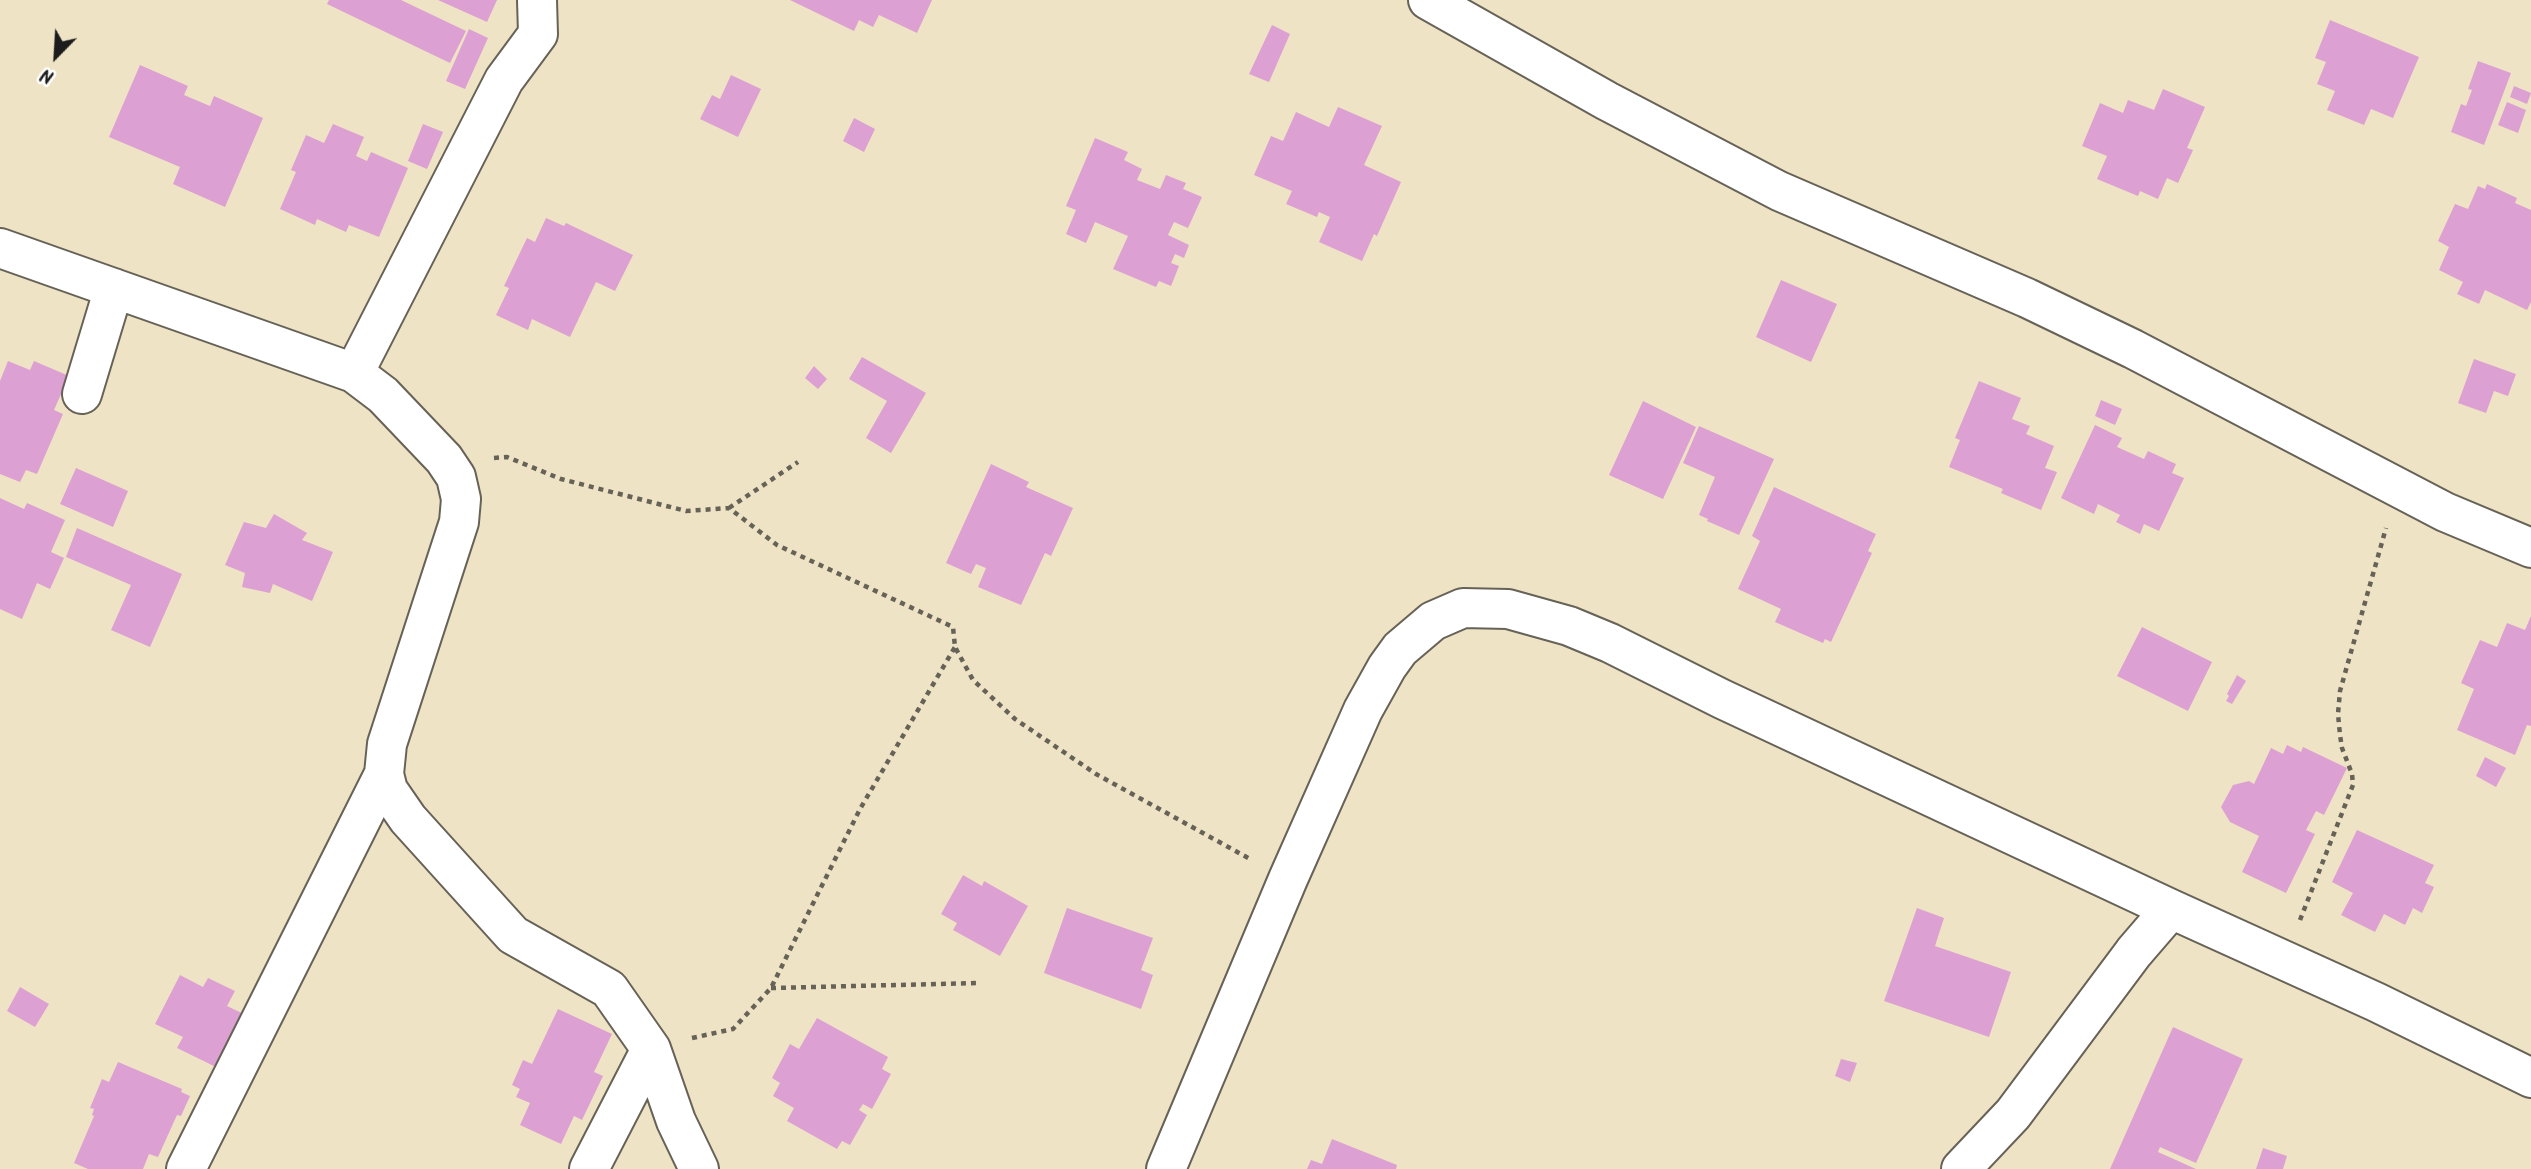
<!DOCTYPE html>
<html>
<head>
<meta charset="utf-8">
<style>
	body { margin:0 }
	#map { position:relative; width:2531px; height:1169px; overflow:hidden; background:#efe3c5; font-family:Kalam,sans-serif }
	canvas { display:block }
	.north { position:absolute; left:21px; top:21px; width:70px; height:70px; -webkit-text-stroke:5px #fff; paint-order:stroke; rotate:204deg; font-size:19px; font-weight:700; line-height:28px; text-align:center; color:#1c1c1c }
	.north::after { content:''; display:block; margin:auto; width:24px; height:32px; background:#1c1c1c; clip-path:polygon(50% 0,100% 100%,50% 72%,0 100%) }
</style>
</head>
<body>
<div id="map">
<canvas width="2531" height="1169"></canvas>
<div class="north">N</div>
</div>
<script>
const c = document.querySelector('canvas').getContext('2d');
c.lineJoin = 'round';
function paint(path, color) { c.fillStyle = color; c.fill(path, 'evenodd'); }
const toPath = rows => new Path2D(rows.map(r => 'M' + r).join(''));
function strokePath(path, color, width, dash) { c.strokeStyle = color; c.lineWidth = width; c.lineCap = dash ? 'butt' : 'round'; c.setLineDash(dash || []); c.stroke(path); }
paint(toPath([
	[329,0,401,0,466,31,450,63,327,4],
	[438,0,497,0,487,22],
	[790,0,932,0,917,33,879,15,873,27,859,20,854,31],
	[2330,20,2419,57,2393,118,2371,109,2364,125,2327,110,2335,91,2317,84,2326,62,2315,58],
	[1272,25,1290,34,1269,82,1249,74],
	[469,29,488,38,465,89,446,81],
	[2478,61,2511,73,2484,145,2451,132,2461,104,2466,106,2472,90,2468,89],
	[140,65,188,86,184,95,210,106,214,96,263,118,225,207,173,184,180,167,109,137],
	[731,75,761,89,738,137,700,119,712,95,720,99],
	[2514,86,2531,93,2527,104,2510,97],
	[2163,89,2205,107,2187,148,2193,150,2178,183,2167,178,2158,199,2140,191,2138,196,2097,179,2107,156,2082,146,2100,103,2123,113,2128,100,2154,110],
	[2507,102,2526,110,2518,133,2498,125],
	[1338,107,1382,126,1364,165,1401,182,1377,236,1374,234,1362,261,1319,242,1330,217,1319,212,1317,217,1286,204,1292,191,1254,175,1271,136,1283,141,1296,112,1329,127],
	[854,118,875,129,864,152,843,141],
	[333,124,364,137,356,156,367,161,371,152,408,168,379,237,349,225,346,232,317,219,315,225,280,209,296,172,291,170,306,135,324,143],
	[423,124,443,132,427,169,408,161],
	[1095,138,1128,152,1124,160,1142,169,1137,180,1160,189,1166,175,1186,183,1183,189,1202,197,1188,228,1174,222,1168,235,1189,245,1184,258,1175,254,1171,263,1179,266,1171,286,1159,281,1156,287,1113,269,1128,236,1095,222,1086,243,1066,234,1076,210,1066,206],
	[2487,184,2517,198,2515,203,2531,210,2531,302,2527,310,2485,290,2479,304,2457,294,2463,282,2439,270,2449,247,2438,241,2455,204,2468,209,2478,186,2485,189],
	[546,218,564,226,566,223,633,255,615,291,596,282,570,337,532,319,528,330,496,315,509,288,504,286,527,238,535,242],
	[1781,280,1837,304,1811,362,1756,337],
	[862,357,926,393,891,453,866,438,887,401,849,379],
	[2474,359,2516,374,2508,396,2494,391,2486,413,2458,403],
	[8,361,30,370,34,361,69,376,54,410,63,414,37,474,26,470,20,482,0,474,0,381],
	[814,366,827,379,818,389,805,378],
	[1979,381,2021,398,2012,419,2030,426,2026,434,2054,446,2045,468,2057,472,2041,510,2001,493,2003,489,1949,467,1960,440,1955,438],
	[2101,400,2122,409,2115,425,2095,416],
	[1643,401,1696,427,1663,499,1609,475],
	[2095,425,2122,438,2117,447,2144,459,2148,451,2176,464,2172,473,2184,478,2159,531,2144,524,2140,534,2116,522,2120,515,2098,504,2094,514,2061,498],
	[1699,426,1774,459,1739,535,1707,521,1708,519,1699,515,1715,477,1683,463],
	[991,464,1029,482,1026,487,1073,508,1051,556,1045,553,1021,605,978,587,986,568,976,564,971,574,946,563],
	[76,468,128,491,113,527,60,504],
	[1774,487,1876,534,1868,551,1872,553,1831,642,1825,639,1823,643,1775,622,1781,609,1738,589,1760,541,1752,536],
	[0,498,24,509,27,503,65,520,51,552,64,558,50,589,37,583,22,619,0,609],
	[274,514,307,533,302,540,333,552,312,601,273,584,270,593,242,587,245,573,225,565,244,522,266,528],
	[77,528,182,574,150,647,111,630,131,585,66,557],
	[2531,616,2531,726,2527,725,2515,755,2457,730,2474,689,2461,683,2480,640,2497,647,2507,623,2525,630],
	[2142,627,2212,662,2188,711,2117,676],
	[2237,675,2246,681,2232,704,2226,701,2229,696,2227,694],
	[2287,745,2301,752,2303,747,2347,768,2324,815,2316,811,2306,830,2315,834,2286,893,2242,872,2259,836,2230,822,2221,807,2233,785,2249,781,2254,784,2271,748,2283,754],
	[2485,757,2506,768,2496,787,2476,776],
	[2357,830,2434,865,2425,883,2434,887,2422,913,2413,908,2405,925,2384,914,2375,932,2341,915,2353,893,2332,882],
	[963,875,982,886,984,881,1028,906,1000,956,953,930,957,923,941,914],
	[1067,908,1153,938,1141,970,1153,975,1141,1009,1044,973],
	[1917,908,1944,918,1935,946,2011,972,1989,1037,1884,1001],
	[180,975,203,987,208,978,235,991,227,1006,250,1017,224,1071,177,1048,183,1037,155,1024],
	[20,987,49,1004,35,1027,7,1011],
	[558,1009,612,1034,594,1072,603,1076,582,1120,574,1116,561,1144,520,1125,530,1103,516,1097,520,1089,512,1085,523,1060,532,1064],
	[817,1018,888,1057,882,1069,891,1074,872,1109,863,1104,859,1110,867,1115,850,1145,842,1141,837,1149,787,1121,794,1108,773,1096,780,1083,772,1078,790,1044,799,1049],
	[2173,1027,2243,1059,2196,1163,2160,1147,2158,1152,2196,1169,2110,1169],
	[1841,1059,1857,1063,1850,1082,1835,1076],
	[118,1062,182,1089,181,1092,190,1096,181,1116,177,1115,158,1157,149,1154,143,1169,88,1169,74,1163,94,1116,92,1115,94,1109,90,1108,102,1079,109,1082],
	[1332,1139,1397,1165,1396,1169,1307,1169,1311,1160,1322,1164],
	[2263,1148,2287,1156,2283,1169,2256,1169]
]), '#dda0d2');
const street = toPath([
	[537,0,538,34,504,80,354,373,383,395,444,459,456,477,461,499,459,522,387,744,384,774,388,790,408,819,513,935,609,989,651,1049,676,1121,699,1169],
	[1428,0,1607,101,1779,191,2027,298,2133,349,2445,512,2531,548],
	[0,248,354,373],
	[82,394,114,288],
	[186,1169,384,774],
	[589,1169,651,1049],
	[1166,1169,1288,879,1363,710,1387,667,1400,649,1433,621,1463,608,1508,609,1569,626,1610,643,1722,699,2171,909,2376,1002,2531,1078],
	[1961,1169,2013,1114,2134,952,2171,909]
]);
strokePath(street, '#666257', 42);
strokePath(toPath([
	[494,458,507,457,561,479,686,511,729,508,777,545,953,627,955,647,973,680,1015,719,1096,774,1250,859],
	[729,508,798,462],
	[2300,920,2353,785,2352,774,2342,748,2340,735,2338,714,2340,691,2386,528],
	[771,988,980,983],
	[692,1038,733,1029,771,988,860,809,955,647]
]), '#666257', 4.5, [5, 5]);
strokePath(street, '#fff', 38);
</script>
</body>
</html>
